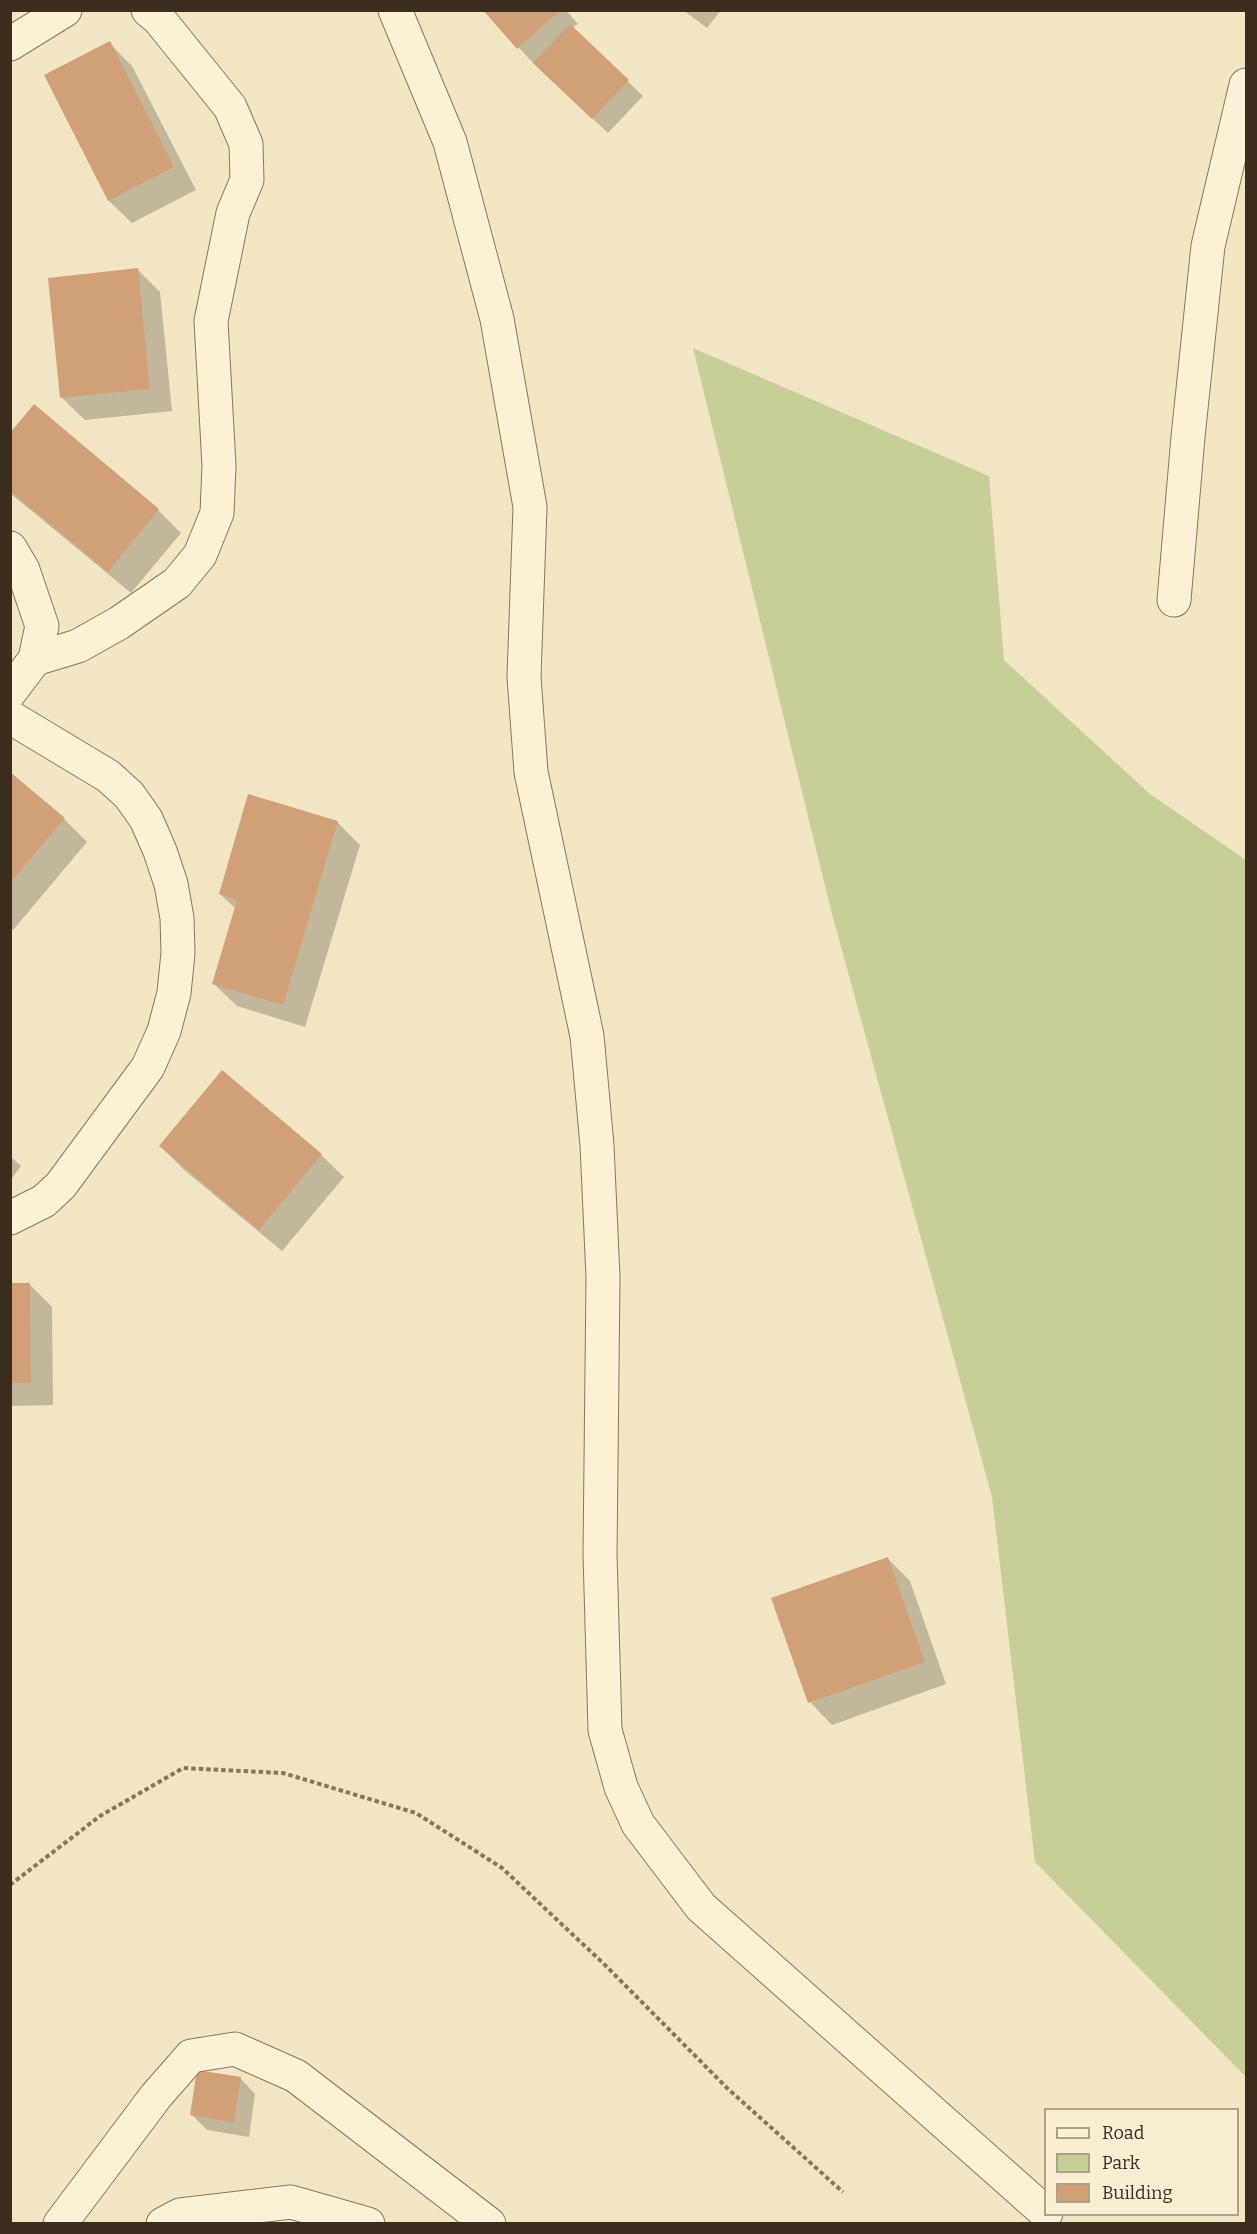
<!DOCTYPE html>
<html>
<head>
<meta charset="utf-8">
<style>
	body { margin:0 }
	#map { position:relative; width:1257px; height:2234px; overflow:hidden; background:#f1e5c3; font-family:Bitter,serif }
	canvas { display:block }
	.frame { position:absolute; inset:0; border:12px solid #3b2d1e; pointer-events:none }
	.legend { position:absolute; left:1044px; top:2108px; width:195px; height:108px; box-sizing:border-box; background:#f7eed3; border:2px solid #aca18b; margin:0; padding:8px 10px; list-style:none; font-size:18px; color:#3b2d1e }
	.legend li { display:flex; align-items:center; gap:12px; height:30px }
	.legend b { width:30px; border:2px solid #aca18b }
</style>
</head>
<body>
<div id="map">
<canvas width="1257" height="2234"></canvas>
<div class="frame"></div>
<ul class="legend">
<li><b style="height:8px;background:#fbf1d7"></b>Road</li>
<li><b style="height:16px;background:#c7cf96"></b>Park</li>
<li><b style="height:16px;background:#d1a077"></b>Building</li>
</ul>
</div>
<script>
const c = document.querySelector('canvas').getContext('2d');
c.lineJoin = 'round';
function paint(path, color) { c.fillStyle = color; c.fill(path, 'evenodd'); }
const toPath = rows => new Path2D(rows.map(r => 'M' + r).join(''));
function strokePath(path, color, width, dash) { c.strokeStyle = color; c.lineWidth = width; c.lineCap = dash ? 'butt' : 'round'; c.setLineDash(dash || []); c.stroke(path); }
paint(toPath([
	[693,348,989,476,1004,660,1150,794,1246,860,1246,2077,1035,1862,992,1497,832,914]
]), '#c7cf96');
paint(toPath([
	[485,10,566,10,578,24,572,28,643,96,608,133,533,63],
	[683,10,721,10,707,28],
	[109,43,132,66,196,190,132,223,109,201,46,76],
	[137,269,160,292,172,411,85,420,62,398],
	[34,407,158,510,181,533,131,593,10,493,10,435],
	[10,774,64,819,87,842,13,930,10,928],
	[337,822,360,845,305,1027,237,1006,214,984,236,909,220,894],
	[161,1146,321,1155,344,1177,282,1251,183,1169],
	[10,1156,21,1166,10,1181],
	[10,1285,30,1285,52,1307,53,1405,10,1406],
	[887,1558,910,1581,946,1684,832,1725,810,1702],
	[240,2078,255,2094,249,2137,207,2130,192,2115]
]), '#0003');
paint(toPath([
	[483,10,560,10,517,49],
	[570,24,629,80,592,119,533,63],
	[110,41,174,167,108,201,44,75],
	[138,268,150,389,60,398,48,278],
	[34,404,159,509,108,572,10,491,10,433],
	[10,772,65,818,10,883],
	[248,794,338,821,283,1005,212,984,237,900,219,894],
	[222,1070,322,1154,259,1230,159,1146],
	[10,1283,30,1283,31,1383,10,1383],
	[888,1557,925,1662,808,1703,771,1598],
	[197,2070,241,2077,234,2123,190,2115]
]), '#d1a077');
const minor = toPath([
	[395,10,450,142,497,319,530,507,524,677,531,772,587,1036,597,1145,603,1277,600,1554,605,1730,621,1787,638,1824,701,1907,1046,2213],
	[10,44,65,10],
	[10,548,23,570,42,626,35,659],
	[1174,600,1188,437,1208,246,1246,85],
	[10,692,35,659,78,646,119,623,177,583,200,555,217,513,219,466,211,321,233,213,247,180,246,144,230,107,158,18,148,10],
	[10,717,108,776,129,795,146,819,160,851,171,884,177,918,178,953,174,993,164,1031,148,1067,61,1185,44,1201,10,1218],
	[60,2224,156,2096,191,2056,235,2049,296,2076,489,2224],
	[163,2224,180,2215,291,2202,368,2224]
]);
strokePath(minor, '#8c7659', 35);
strokePath(toPath([
	[10,1885,100,1816,183,1768,283,1773,416,1813,502,1868,605,1965,728,2089,843,2192]
]), '#8c7659', 4, [4.5, 3]);
strokePath(minor, '#fbf1d7', 33);
</script>
</body>
</html>
